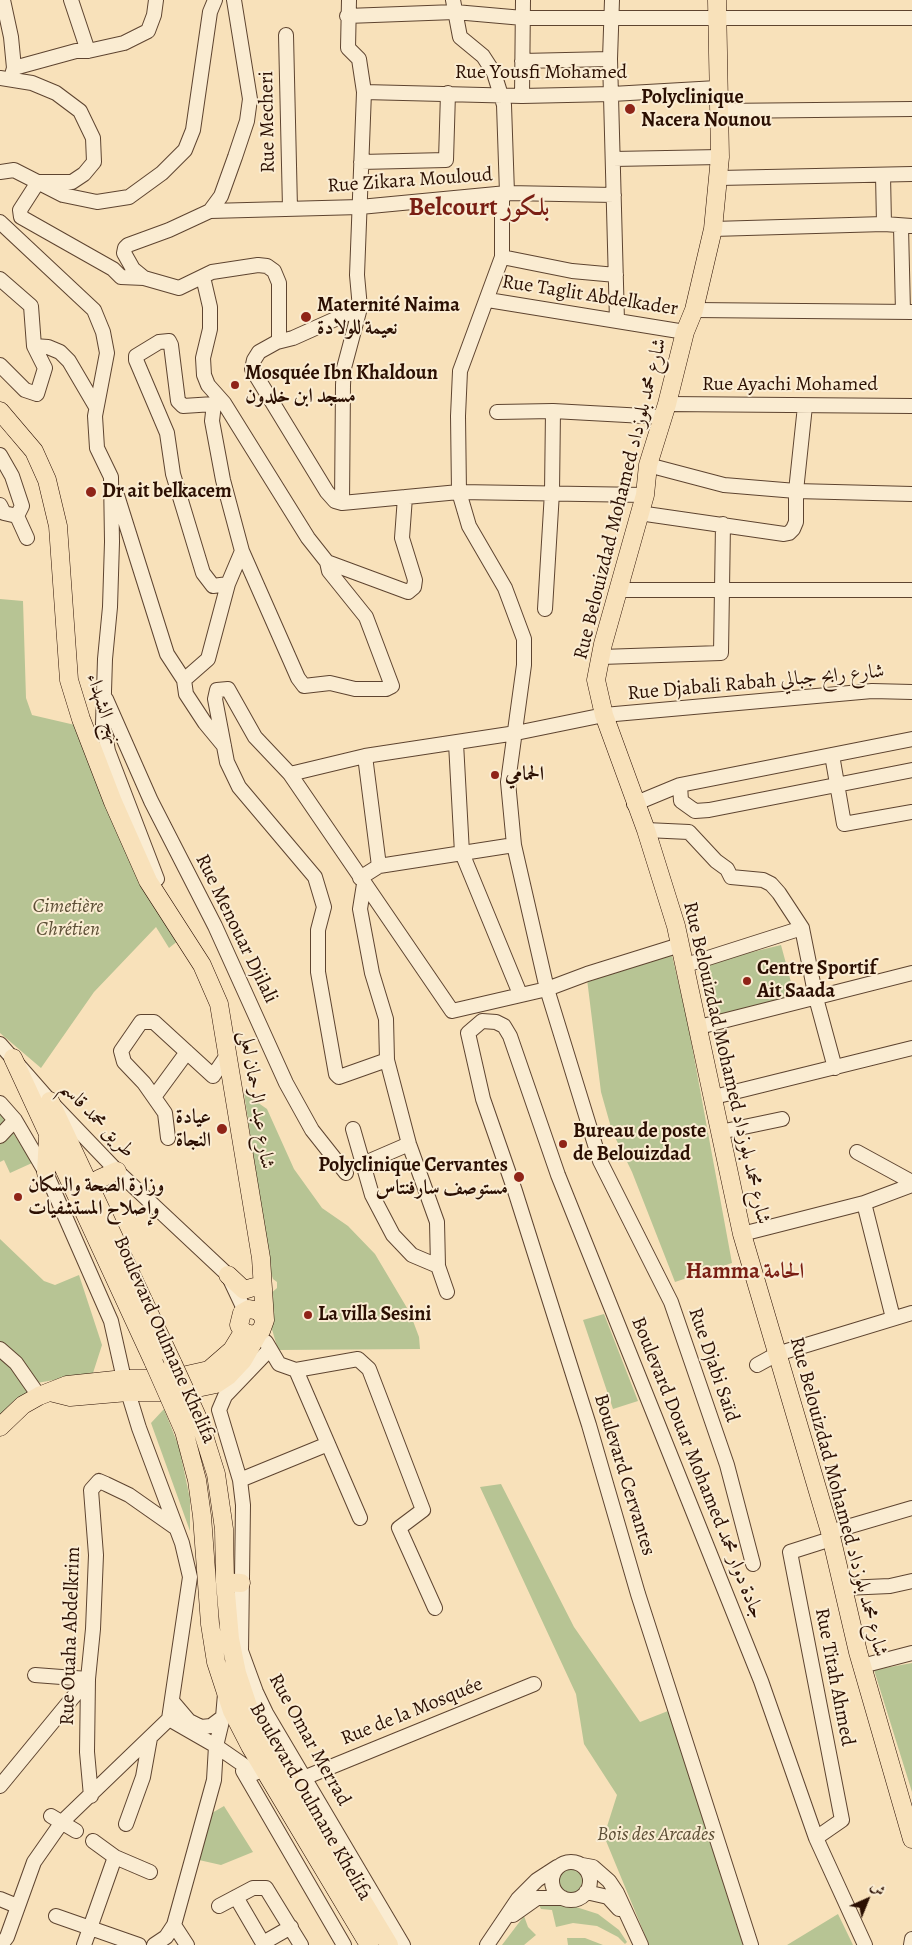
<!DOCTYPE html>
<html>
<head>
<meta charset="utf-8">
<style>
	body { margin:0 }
	#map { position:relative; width:912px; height:1945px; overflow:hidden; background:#f8e1ba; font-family:Alegreya,Amiri,serif }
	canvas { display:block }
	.north { position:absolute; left:842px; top:1875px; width:50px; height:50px; -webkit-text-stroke:4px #faecd2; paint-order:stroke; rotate:44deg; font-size:14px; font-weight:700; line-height:20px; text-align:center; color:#2b0f02 }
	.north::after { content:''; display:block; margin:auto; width:18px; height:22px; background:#2b0f02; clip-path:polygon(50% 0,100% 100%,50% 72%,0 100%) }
</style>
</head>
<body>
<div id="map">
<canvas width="912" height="1945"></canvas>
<div class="north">ش</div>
</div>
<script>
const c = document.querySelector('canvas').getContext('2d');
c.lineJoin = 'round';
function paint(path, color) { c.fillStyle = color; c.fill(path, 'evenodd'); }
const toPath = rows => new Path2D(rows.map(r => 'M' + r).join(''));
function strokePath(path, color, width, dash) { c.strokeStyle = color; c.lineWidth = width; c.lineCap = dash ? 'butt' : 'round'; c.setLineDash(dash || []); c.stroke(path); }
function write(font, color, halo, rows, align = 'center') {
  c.font = font + ' Alegreya,Amiri,serif'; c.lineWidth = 4; c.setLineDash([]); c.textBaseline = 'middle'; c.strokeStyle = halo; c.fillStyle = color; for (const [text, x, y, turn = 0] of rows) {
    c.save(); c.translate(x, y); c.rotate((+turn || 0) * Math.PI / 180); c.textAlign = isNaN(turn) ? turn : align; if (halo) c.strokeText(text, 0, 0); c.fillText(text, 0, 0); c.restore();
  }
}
paint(toPath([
	[0,599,23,601,26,698,32,715,75,725,179,940,169,948,156,927,94,992,41,1068,0,1033],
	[781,945,795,997,713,1019,699,965],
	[671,951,687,1019,732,1263,675,1282,632,1172,612,1131,601,1092,587,979],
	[244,1093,267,1109,294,1169,322,1208,348,1226,375,1254,410,1313,419,1337,420,1349,278,1350,269,1319,269,1295,277,1288,277,1282,273,1279,271,1273],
	[0,1112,32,1163,10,1173,4,1160,0,1162],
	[0,1239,44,1281,55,1285,79,1275,102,1345,93,1373,37,1383,0,1422],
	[604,1314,638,1401,613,1409,583,1320],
	[164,1409,179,1447,190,1499,190,1531,151,1423],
	[501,1484,574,1627,640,1722,668,1711,743,1945,649,1945,604,1836,617,1795,584,1744,576,1694,480,1487],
	[912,1663,912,1792,874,1670],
	[224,1806,253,1852,221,1865,199,1860,212,1813],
	'556 1881a13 13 0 1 1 26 0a13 13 0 1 1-26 0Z',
	[541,1902,573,1906,598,1914,619,1930,627,1942,625,1944,618,1937,597,1926,573,1923,556,1927,552,1910,541,1909,539,1905],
	[838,1914,853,1945,787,1945],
	[524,1916,528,1927,536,1935,524,1945,502,1945],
	[567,1938,585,1938,603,1945,568,1945]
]), '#b7c494');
const minor = toPath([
	[3,0,11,37,14,68,12,75],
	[71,0,88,51],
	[453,0,460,37,483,56,494,73,504,105,507,193,502,198,502,257,460,371,458,416,459,492,469,526,505,588,524,639,524,665,508,782,514,845,547,989,600,1161,671,1302,727,1465,753,1564],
	[612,0,610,59,617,321],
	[347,16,455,12,523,18,912,18],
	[286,35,290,208],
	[522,61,610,59],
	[14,68,76,51,88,51,124,43,148,31,154,15,156,0],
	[0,78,32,83,56,93,80,111,93,138,94,162,84,174,72,182,38,182,20,210,21,217,113,269,121,277,144,278,179,288,212,272,258,265,267,266,274,271,279,283,279,341],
	[364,92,522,96,612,94,717,88],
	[522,96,523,0],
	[719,111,912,109],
	[613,159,720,157],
	[361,162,446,160,448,93],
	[0,172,14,170,63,195,97,202,129,197,162,173,185,150,193,130,210,12,215,0],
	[883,175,884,224],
	[719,178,912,174],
	[210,211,360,207,507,193,614,195],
	[0,222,94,310,103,332,107,353,95,416,97,448,111,477,112,542,110,607,105,659,103,724,108,751,157,879],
	[901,227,903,312],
	[713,229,884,224,912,226],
	[502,257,572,271,616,275],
	[203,277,210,307,210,329,203,358,204,375,208,385,224,403,308,538,327,562,408,592,414,587,415,580,402,538,405,497],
	[144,278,133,269,124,253,125,248,128,245,169,230,210,211,221,196,235,157,247,121,250,99,234,0],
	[0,279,31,306,34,346,45,368,37,394,25,390,0,365],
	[488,300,685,332],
	[360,308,293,338,277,342,259,352,254,360,252,369,327,492,335,501,342,503,459,492,645,495],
	[694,310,912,312],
	[34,346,48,347,60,352,69,361,96,407],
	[214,404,183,406,178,401,171,345,169,341,159,342,136,356,136,360,167,433,173,474,203,573,213,586,228,584],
	[667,404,912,406],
	[497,412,553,411,663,417],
	[0,455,12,476,22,506,17,516,4,513,0,505],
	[648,465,724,485,796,491,912,494],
	[116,492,167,654,184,680,208,659,228,584,242,551,223,480,212,421,214,404,224,403],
	[342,503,343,385,344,368,360,308,357,275,364,92,359,59,348,48,349,0],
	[639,513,784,534,789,533,793,529,796,522,796,491,805,406],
	[17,516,27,538],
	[242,551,298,678,304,686,330,683,355,689,386,689,392,686,366,617,329,571,327,562],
	[618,590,912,590],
	[545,609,552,492,553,411],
	[601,657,721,653,723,524],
	[184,680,186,694,205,723,224,746],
	[106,699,151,801,215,926,286,1083,312,1130,346,1173],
	[456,743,462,853,520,994],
	[832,755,844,824,912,812],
	[365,756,379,866],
	[290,774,365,756,516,733,604,715,872,691,912,692],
	[680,785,681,801,695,811,709,810,912,770],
	[634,804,680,785,912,739],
	[646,830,689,832,716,861,727,869,731,877,763,880,771,884,779,893,802,928,816,998,835,1068],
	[360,878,379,866,514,845],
	[364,884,360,909,372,973,386,1019,387,1060,339,1077,336,1074,318,972,318,930,324,907,315,877,239,787,227,762,215,699,217,690,228,689,255,737,290,774,452,1011,547,989,587,974,680,945],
	[686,965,802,928],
	[699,1027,912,973],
	[0,1044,50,1101,117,1171,228,1275,245,1311],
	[387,1060,409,1144,437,1222,438,1266,447,1292],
	[154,1097,187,1052],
	[714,1097,912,1048],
	[0,1103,15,1120,46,1173,111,1321,124,1379,139,1428,182,1543,190,1577,169,1719,62,1822,34,1862,7,1937,1,1945],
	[353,1129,372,1195,393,1235,412,1255,438,1266],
	[720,1132,782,1119],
	[0,1136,15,1120],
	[168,1138,165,1113,144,1083,124,1062,121,1051,141,1022,154,1022,213,1076,228,1054],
	[857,1152,912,1182],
	[365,1163,409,1144],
	[864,1203,893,1318],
	[742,1234,864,1203,912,1185],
	[266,1342,279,1364,296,1370,358,1359,369,1369,423,1510,399,1528,435,1608],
	[0,1349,16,1363,39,1396],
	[270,1349,225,1396,219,1410,240,1480,243,1505,241,1651,256,1692,266,1713,403,1945],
	[757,1365,777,1354,912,1313],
	[296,1370,360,1518],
	[240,1480,328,1444],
	[830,1532,912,1508],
	[845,1588,890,1586,912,1581],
	[862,1666,912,1653],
	[35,1675,88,1679],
	[172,1701,189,1721,201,1727,211,1726,223,1717],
	[169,1719,216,1746,255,1773],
	[243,1771,344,1945],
	[306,1777,534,1684],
	[0,1786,88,1679],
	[91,1796,87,1752,88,1679,93,1629,96,1555,91,1490,99,1481,106,1484,129,1495,176,1528],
	[51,1816,76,1831],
	[126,1824,143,1777,150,1738],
	[816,1838,842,1820,790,1552,831,1539],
	[93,1841,115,1857,150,1872],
	'552 1881a19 19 0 1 1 38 0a19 19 0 1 1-38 0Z',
	[582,1865,593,1867,609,1881,617,1893,641,1945],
	[586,1892,608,1897,619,1909],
	[236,1897,264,1945],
	[0,1899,17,1906],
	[219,1906,253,1888,266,1888,301,1945],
	[513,1915,537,1898,563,1898],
	[56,1916,139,1945],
	[263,1943,291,1927],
	[84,1945,115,1857],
	[154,1945,166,1937,174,1925],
	[187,1945,174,1925,214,1780,216,1746,223,1717,225,1694],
	[487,1945,518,1899,537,1880,557,1867],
	[751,1945,638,1594,589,1425,515,1191,483,1099,468,1033,482,1021,496,1022,504,1026,510,1036,558,1175,761,1681,816,1838,865,1945],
	[911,1945,912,1939]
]);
const major = toPath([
	[717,0,720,157,713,229,694,310,685,332,667,404,648,465,645,495,603,644,596,680,604,715,646,830,676,926,742,1234,830,1532,858,1652,912,1839],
	[0,411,34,451,47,480,58,526,69,680,81,719,113,802,148,881,202,965,219,1004,261,1258,265,1320,261,1331,253,1335,243,1332,239,1325,242,1313,249,1309,259,1311,265,1320],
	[13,1058,154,1363],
	[50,1101,173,1364],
	[46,1173,48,1137],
	[91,1190,99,1179,117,1171],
	[228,1275,244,1290,254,1287],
	[50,1392,70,1397,128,1392,178,1392,216,1384,228,1376,243,1360,258,1334],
	[200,1423,216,1474,224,1529,225,1582,230,1639,237,1673,248,1706,262,1734,389,1945],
	[0,1427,23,1405,39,1396,67,1385,124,1379,169,1379,209,1370,232,1350,243,1332],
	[184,1431,197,1480,202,1516,210,1624,216,1662,232,1711,250,1746,369,1945],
	[225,1582,241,1583]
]);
strokePath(minor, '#5e4430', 16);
strokePath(major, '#2b0f02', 19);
strokePath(minor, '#faecd2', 14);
strokePath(major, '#f8e1ba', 18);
const majorBridge = toPath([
	[154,1363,184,1431],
	[173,1364,200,1423]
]);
strokePath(majorBridge, '#2b0f02', 19, []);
strokePath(majorBridge, '#f8e1ba', 18);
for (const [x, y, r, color] of [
	[630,109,6,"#8f2418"],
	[306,317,6,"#8f2418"],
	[235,385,5,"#8f2418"],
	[91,492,6,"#8f2418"],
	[495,775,5,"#8f2418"],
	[747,981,5,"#8f2418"],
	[222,1129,6,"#8f2418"],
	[563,1144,5,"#8f2418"],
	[519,1177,6,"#8f2418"],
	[18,1197,5,"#8f2418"],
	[308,1315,5,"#8f2418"]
]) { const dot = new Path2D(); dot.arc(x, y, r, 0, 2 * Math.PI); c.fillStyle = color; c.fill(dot); strokePath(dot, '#faecd2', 2); }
write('20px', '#2b0f02', '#faecd2', [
	["Rue Yousfi Mohamed",541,73],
	["Rue Mecheri",268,122,-91],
	["Rue Zikara Mouloud",410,181,-4],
	["Rue Taglit Abdelkader",590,296,9],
	["Rue Ayachi Mohamed",790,385],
	["Rue Belouizdad Mohamed شارع محمد بلوزداد",621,499,-76],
	["Rue Djabali Rabah شارع رابح جبالي",756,683,-5],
	["نهج الشهداء",103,709,72],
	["Rue Menouar Djilali",236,929,64],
	["Rue Belouizdad Mohamed شارع محمد بلوزداد",726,1063,77],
	["شارع عبد الرحمان لعلى",256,1100,81],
	["طريق محمد قاسم",97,1120,46],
	["Boulevard Oulmane Khelifa",164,1340,66],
	["Rue Djabi Saïd",713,1365,71],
	["Boulevard Douar Mohamed جادة دوار محمد",697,1468,68],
	["Boulevard Cervantes",624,1475,73],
	["Rue Belouizdad Mohamed شارع محمد بلوزداد",838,1497,75],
	["Rue Ouaha Abdelkrim",71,1636,-88],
	["Rue Titah Ahmed",834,1677,79],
	["Rue de la Mosquée",412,1712,-22],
	["Rue Omar Merrad",309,1740,61],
	["Boulevard Oulmane Khelifa",310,1802,60]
]);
write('bold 20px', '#2b0f02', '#faecd2', [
	["Polyclinique",641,98],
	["Nacera Nounou",641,121],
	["Maternité Naima",317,306],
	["نعيمة للولادة",317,329],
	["Mosquée Ibn Khaldoun",245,374],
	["مسجد ابن خلدون",245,397],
	["Dr ait belkacem",102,492],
	["الحمامي",505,775],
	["Centre Sportif",757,969],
	["Ait Saada",757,992],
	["عيادة",211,1118,"right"],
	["النجاة",211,1141,"right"],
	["Bureau de poste",573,1132],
	["de Belouizdad",573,1155],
	["Polyclinique Cervantes",508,1166,"right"],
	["مستوصف سارفنتاس",508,1189,"right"],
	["وزارة الصحة والسكان",28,1186],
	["وإصلاح المستشفيات",28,1209],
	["La villa Sesini",318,1315]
], 'left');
write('italic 20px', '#5c4e35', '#faecd2', [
	["Cimetière",68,907],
	["Chrétien",68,930],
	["Bois des Arcades",656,1835]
]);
write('bold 22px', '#7a1f14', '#faecd2', [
	["Hamma الحامة",745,1273]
]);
write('bold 25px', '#7a1f14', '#faecd2', [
	["Belcourt بلكور",479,209]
]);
</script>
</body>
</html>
